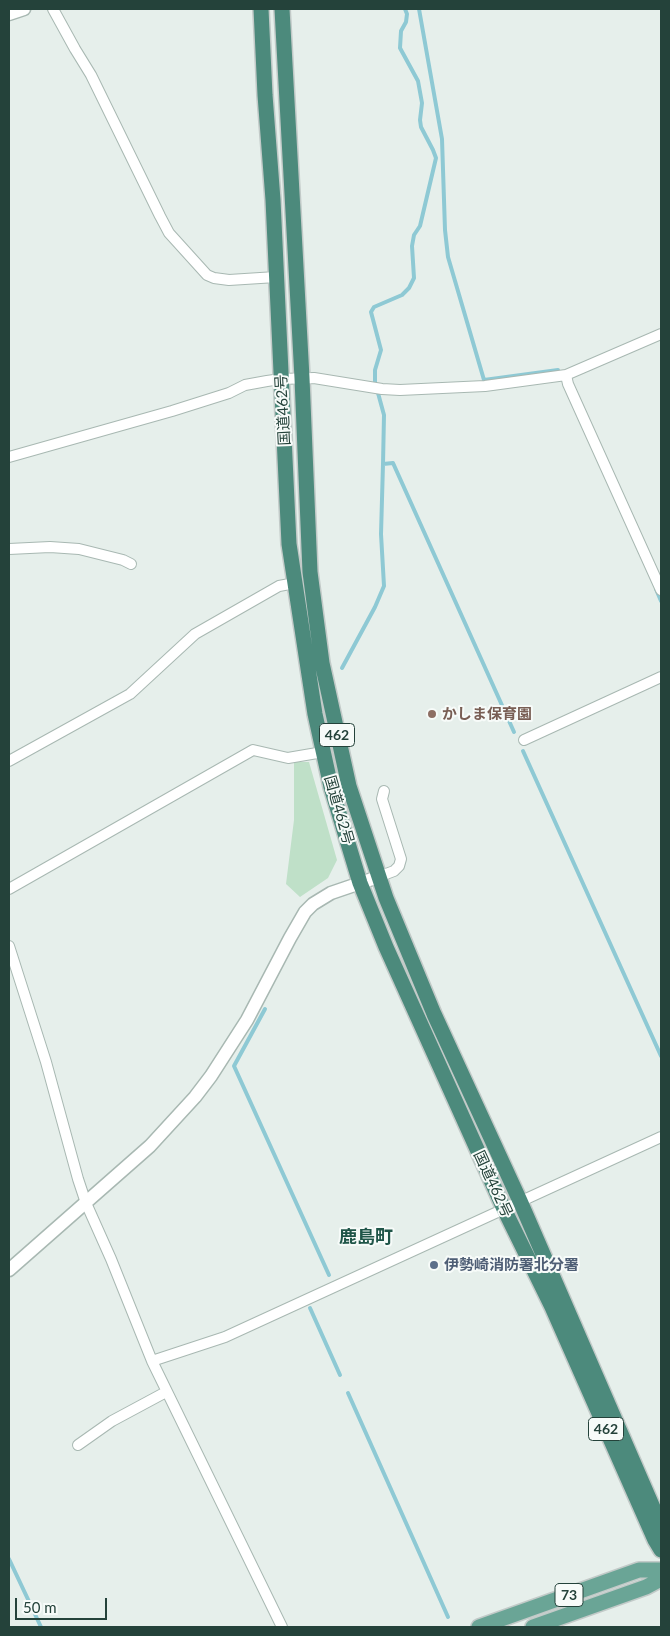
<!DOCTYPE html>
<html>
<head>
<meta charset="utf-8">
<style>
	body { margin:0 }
	#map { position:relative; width:670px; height:1636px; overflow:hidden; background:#e6efeb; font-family:Lato,sans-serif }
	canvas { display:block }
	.frame { position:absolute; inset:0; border:10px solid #24423a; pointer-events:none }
	.scale { position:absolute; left:15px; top:1598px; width:92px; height:22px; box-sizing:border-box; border:2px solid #24423a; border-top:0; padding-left:6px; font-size:15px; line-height:18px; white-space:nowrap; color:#24423a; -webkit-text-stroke:4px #f7fbf9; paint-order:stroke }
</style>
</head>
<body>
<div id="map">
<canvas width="670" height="1636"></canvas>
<div class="frame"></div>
<div class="scale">50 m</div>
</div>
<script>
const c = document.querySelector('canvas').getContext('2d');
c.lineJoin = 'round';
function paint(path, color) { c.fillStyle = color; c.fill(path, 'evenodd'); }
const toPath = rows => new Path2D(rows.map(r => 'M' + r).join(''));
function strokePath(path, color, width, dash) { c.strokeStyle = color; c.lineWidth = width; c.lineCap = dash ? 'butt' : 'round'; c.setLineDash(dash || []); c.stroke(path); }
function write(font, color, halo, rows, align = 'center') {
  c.font = font + ' Lato,"Noto Sans JP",sans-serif'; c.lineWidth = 4; c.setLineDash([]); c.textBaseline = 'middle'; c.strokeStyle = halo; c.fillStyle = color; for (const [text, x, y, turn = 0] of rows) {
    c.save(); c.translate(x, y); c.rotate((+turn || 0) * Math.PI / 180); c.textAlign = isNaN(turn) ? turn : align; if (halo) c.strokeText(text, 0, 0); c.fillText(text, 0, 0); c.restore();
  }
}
paint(toPath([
	[294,762,309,762,337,860,328,878,300,897,286,884,294,820]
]), '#bfe0c8');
strokePath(toPath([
	[419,9,442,139,445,230,448,257,484,380,558,370],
	[375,382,375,370,381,350,371,312,374,307,402,295,409,288,414,278,412,246,414,235,420,226,436,158,433,150,421,127,420,120,422,103,418,81,400,48,401,31,406,22,407,14,405,9],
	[378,393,384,415,383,464,393,463,514,732],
	[656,589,661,601],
	[342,668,375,607,384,586,381,534,383,464],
	[523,751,661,1056],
	[265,1009,234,1066,329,1275],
	[310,1308,340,1375],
	[348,1393,448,1617],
	[9,1559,41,1627]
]), '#8ec9d4', 4);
const minor = toPath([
	[53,9,75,49,91,75,160,216,169,233,207,275,214,278,229,280,276,277],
	[566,375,568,384,661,590],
	[9,457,172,411,229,393,245,385,267,381,281,379,314,378,382,389,400,390,485,386,566,375,661,334],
	[9,549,50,547,79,549,123,560,131,564],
	[524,740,661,677],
	[9,761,130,694,195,634,279,586,295,583],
	[378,877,394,871,399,866,401,859,382,799,384,791],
	[9,889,253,750,288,758,323,752],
	[9,946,46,1062,78,1179,86,1203,111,1259,152,1361,282,1627],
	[152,1361,225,1337,661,1137],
	[78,1445,112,1421,166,1392]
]);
const tertiary = toPath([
	[9,14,24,9],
	[9,1270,150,1146,195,1097,211,1076,247,1020,290,938,305,912,313,904,331,893,378,877]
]);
const primary = toPath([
	[479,1627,639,1570,661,1570],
	[533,1627,646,1587,661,1579]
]);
const trunk = toPath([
	[261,9,265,95,273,200,289,544,315,714,331,787,360,883,386,947,504,1209,552,1307,655,1540,661,1550],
	[282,9,302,378,310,572,322,663,349,786,386,898,434,1014,520,1201,661,1526]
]);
strokePath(minor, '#a8b8b2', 12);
strokePath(tertiary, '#a8b8b2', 15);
strokePath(primary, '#c2cac8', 18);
strokePath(trunk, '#c2cac8', 18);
strokePath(minor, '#fff', 10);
strokePath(tertiary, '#fff', 12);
strokePath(primary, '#6aa596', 15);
strokePath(trunk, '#4c8a7c', 15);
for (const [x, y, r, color] of [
	[432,714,5,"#8d6e63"],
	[434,1265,5,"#5c6f8a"]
]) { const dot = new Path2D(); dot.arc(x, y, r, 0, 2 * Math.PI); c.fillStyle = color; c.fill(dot); strokePath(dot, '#f7fbf9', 2); }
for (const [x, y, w] of [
	[337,735,35],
	[606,1429,35],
	[569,1595,28]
]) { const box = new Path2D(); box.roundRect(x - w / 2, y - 11.5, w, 23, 4); c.fillStyle = '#f7fbf9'; c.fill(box); strokePath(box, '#24423a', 1); }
write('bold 14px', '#24423a', null, [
	["462",337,735],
	["462",606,1429],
	["73",569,1595]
]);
write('15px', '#24423a', '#f7fbf9', [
	["国道462号",283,410,-93],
	["国道462号",339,810,74],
	["国道462号",493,1184,65]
]);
write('bold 15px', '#785e54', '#f7fbf9', [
	["かしま保育園",442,714]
], 'left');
write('bold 15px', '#4e5e75', '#f7fbf9', [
	["伊勢崎消防署北分署",444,1265]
], 'left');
write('bold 18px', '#1f5548', '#f7fbf9', [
	["鹿島町",366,1237]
]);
</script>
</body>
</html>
